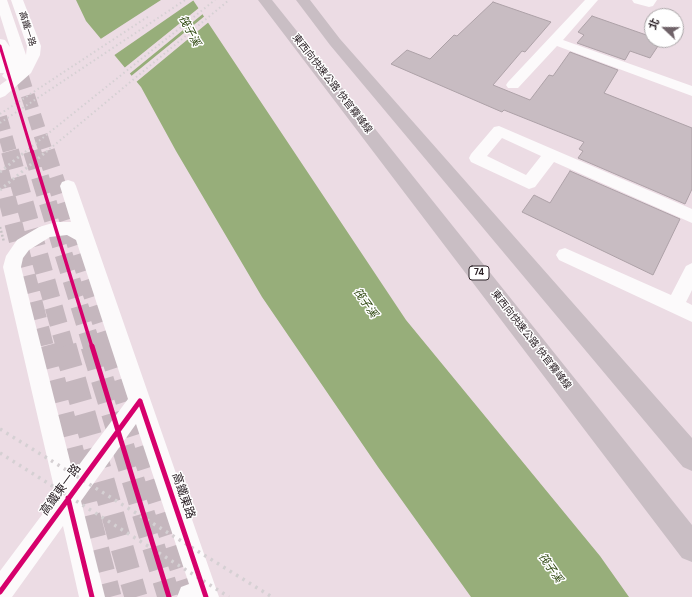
<!DOCTYPE html>
<html>
<head>
<meta charset="utf-8">
<style>
	body { margin:0 }
	#map { position:relative; width:692px; height:597px; overflow:hidden; background:#ecdce4; font-family:"DM Sans","Noto Sans TC",sans-serif }
	canvas { display:block }
	.north { position:absolute; left:644px; top:8px; width:40px; height:40px; box-sizing:border-box; background:#fff; border:1px solid #aaa6a8; border-radius:50%; rotate:292deg; font-size:11px; font-weight:700; line-height:16px; text-align:center; color:#2b2126 }
	.north::after { content:''; display:block; margin:auto; width:14px; height:18px; background:#6f6268; clip-path:polygon(50% 0,100% 100%,50% 72%,0 100%) }
</style>
</head>
<body>
<div id="map">
<canvas width="692" height="597"></canvas>
<div class="north">北</div>
</div>
<script>
const c = document.querySelector('canvas').getContext('2d');
c.lineJoin = 'round';
function paint(path, color) { c.fillStyle = color; c.fill(path, 'evenodd'); }
const toPath = rows => new Path2D(rows.map(r => 'M' + r).join(''));
function strokePath(path, color, width, dash) { c.strokeStyle = color; c.lineWidth = width; c.lineCap = dash ? 'butt' : 'round'; c.setLineDash(dash || []); c.stroke(path); }
function write(font, color, halo, rows, align = 'center') {
  c.font = font + ' "DM Sans","Noto Sans TC",sans-serif'; c.lineWidth = 3; c.setLineDash([]); c.textBaseline = 'middle'; c.strokeStyle = halo; c.fillStyle = color; for (const [text, x, y, turn = 0] of rows) {
    c.save(); c.translate(x, y); c.rotate((+turn || 0) * Math.PI / 180); c.textAlign = isNaN(turn) ? turn : align; if (halo) c.strokeText(text, 0, 0); c.fillText(text, 0, 0); c.restore();
  }
}
paint(toPath([
	[76,0,193,0,406,320,600,556,629,597,471,597,378,467,262,297,176,151,141,87,86,21]
]), '#97ae7a');
paint(toPath([
	[161,0,194,0,113,56,99,40],
	[200,7,204,13,128,75,123,69],
	[206,15,210,21,135,83,130,77]
]), '#ecdce4');
const building = toPath([
	[493,2,551,22,525,52,522,51,493,85,530,100,549,75,553,76,570,52,618,70,604,93,692,128,692,189,685,204,578,158,583,151,579,149,584,142,504,110,502,112,391,64,407,50,430,59,454,35,457,36,493,2],
	[592,16,652,37,652,40,662,40,650,58,630,51,625,60,577,43,584,35,578,32,592,16],
	[570,171,680,219,653,275,522,212,534,195,550,203,570,171]
]);
paint(building, '#c8bcc2');
strokePath(building, '#ada1a7', 1);
strokePath(toPath([
	[15,55,46,152],
	[0,117,10,152]
]), '#c5b7be', 14, [14, 7]);
strokePath(toPath([
	[10,151,65,347],
	[32,151,92,347],
	[46,151,109,347],
	[0,171,45,347]
]), '#c5b7be', 18, [18, 9]);
strokePath(toPath([
	[45,346,110,597],
	[65,346,136,597],
	[92,346,169,597],
	[109,346,190,596]
]), '#c5b7be', 23, [23, 12]);
strokePath(toPath([
	[0,227,4,242]
]), '#c8c3c5', 2.5, [2, 2]);
paint(toPath([
	[0,0,7,0,26,55,27,46,11,0,23,0,41,46,40,55,31,73,5,96,0,98,0,85,7,80,2,76,4,73,0,73,0,39,5,40,10,47,0,15,0,0],
	[585,0,598,0,563,40,692,86,692,96,557,46,518,88,508,88,506,85,508,82,585,0],
	[632,0,657,0,653,6,649,7,634,3,632,0],
	[499,126,692,209,692,223,554,162,535,187,529,189,471,162,469,158,471,154,494,127,499,126],
	[502,138,541,156,526,175,487,156,502,138],
	[68,180,74,182,76,186,219,597,177,597,181,587,189,584,136,424,81,501,105,597,79,597,63,526,12,597,0,597,0,571,56,496,3,267,6,256,17,240,39,227,56,222,71,222,60,186,62,182,68,180],
	[67,235,76,240,128,399,73,473,21,267,23,258,29,250,50,237,67,235],
	[565,248,671,295,686,266,692,263,692,290,686,302,692,305,692,322,559,260,556,255,559,250,565,248]
]), '#fcfafb');
paint(toPath([
	[258,0,272,0,692,525,692,562,682,558,258,0],
	[296,0,310,0,340,39,692,438,692,471,683,467,330,45,296,0]
]), '#c9bec4');
strokePath(toPath([
	[0,114,149,16],
	[0,123,185,0],
	[25,152,215,0],
	[46,152,229,0]
]), '#d5d0d3', 2, [1.5, 3]);
strokePath(toPath([
	[0,172,26,151],
	[0,190,47,151]
]), '#d5d0d3', 3, [2, 3.5]);
strokePath(toPath([
	[0,429,272,597],
	[0,453,229,597]
]), '#d5d0d3', 3.5, [2.5, 5]);
strokePath(toPath([
	[0,46,32,152]
]), '#d6006c', 3);
strokePath(toPath([
	[32,151,92,347]
]), '#d6006c', 3.5);
strokePath(toPath([
	[92,346,169,597],
	[140,401,206,597],
	[68,498,92,597],
	[0,592,140,401]
]), '#d6006c', 5);
write('9px', '#2b2126', '#fff', [
	["高鐵一路",27,29,72]
]);
for (const [x, y, w] of [
	[479,273,20]
]) { const box = new Path2D(); box.roundRect(x - w / 2, y - 7, w, 14, 3); c.fillStyle = '#fff'; c.fill(box); strokePath(box, '#2b2126', 1); }
write('bold 9px', '#2b2126', null, [
	["74",479,273]
]);
write('10px', '#2b2126', '#fff', [
	["東西向快速公路 快官霧峰線",332,84,52],
	["東西向快速公路 快官霧峰線",531,340,52]
]);
write('italic 11px', '#29430a', '#fff', [
	["筏子溪",189,31,62],
	["筏子溪",365,303,55],
	["筏子溪",550,568,55]
]);
write('12px', '#2b2126', '#fff', [
	["高鐵東一路",61,490,-54],
	["高鐵東路",183,496,71]
]);
</script>
</body>
</html>
